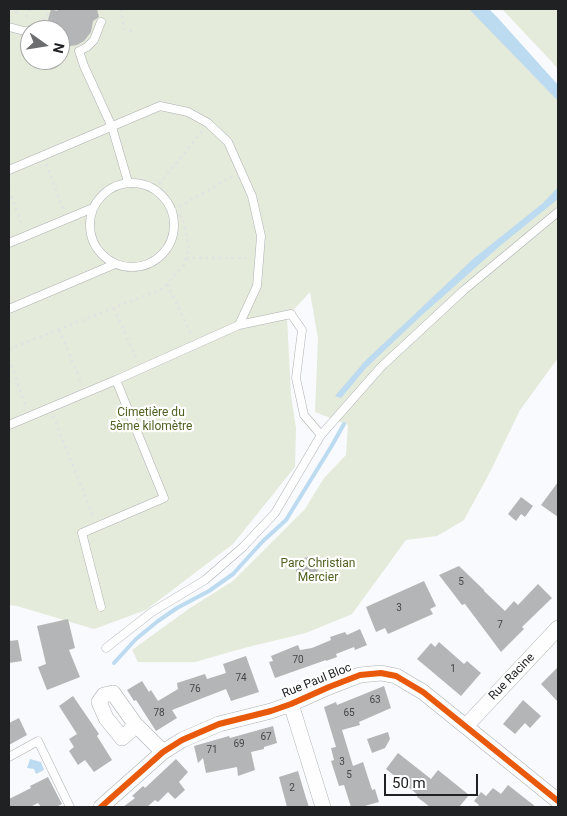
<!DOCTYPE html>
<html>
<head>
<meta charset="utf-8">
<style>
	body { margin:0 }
	#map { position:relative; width:567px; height:816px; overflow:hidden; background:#f8fafd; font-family:Roboto,sans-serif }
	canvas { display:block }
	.frame { position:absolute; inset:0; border:10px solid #202123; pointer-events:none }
	.north { position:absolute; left:20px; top:20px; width:50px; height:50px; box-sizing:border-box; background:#fff; border:1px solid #a6a6a7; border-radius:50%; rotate:103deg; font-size:14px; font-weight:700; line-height:20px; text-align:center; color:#202123 }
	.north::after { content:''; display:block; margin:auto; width:18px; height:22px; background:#6c6d6f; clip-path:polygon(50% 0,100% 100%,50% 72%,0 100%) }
	.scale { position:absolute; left:384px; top:774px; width:94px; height:22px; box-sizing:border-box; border:2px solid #202123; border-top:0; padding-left:6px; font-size:15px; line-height:18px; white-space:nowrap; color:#202123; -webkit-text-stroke:4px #fff; paint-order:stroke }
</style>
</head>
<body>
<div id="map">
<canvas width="567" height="816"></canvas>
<div class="frame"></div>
<div class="north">N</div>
<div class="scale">50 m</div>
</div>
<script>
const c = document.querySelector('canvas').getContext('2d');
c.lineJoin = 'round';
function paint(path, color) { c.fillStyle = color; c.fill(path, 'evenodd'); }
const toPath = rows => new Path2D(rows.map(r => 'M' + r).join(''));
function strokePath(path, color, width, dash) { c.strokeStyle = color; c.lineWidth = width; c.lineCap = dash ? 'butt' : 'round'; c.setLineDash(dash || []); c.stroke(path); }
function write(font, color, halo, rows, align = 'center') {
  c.font = font + ' Roboto,sans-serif'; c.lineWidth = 4.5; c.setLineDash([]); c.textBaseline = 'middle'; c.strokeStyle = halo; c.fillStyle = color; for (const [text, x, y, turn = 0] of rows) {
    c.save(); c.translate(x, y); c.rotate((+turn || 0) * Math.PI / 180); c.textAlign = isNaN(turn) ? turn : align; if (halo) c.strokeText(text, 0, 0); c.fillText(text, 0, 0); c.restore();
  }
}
paint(toPath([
	[9,9,472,9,558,97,558,358,520,410,490,472,464,520,437,536,406,540,352,614,306,633,244,648,195,662,138,662,132,650,190,608,233,581,305,509,324,478,346,455,348,425,315,412,318,339,310,292,287,317,291,396,296,428,295,467,233,544,146,610,94,629,17,606,9,605],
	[30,30,60,30,60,60,30,60],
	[502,9,558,9,558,69,551,61]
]), '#e4ebda');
paint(toPath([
	[469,9,489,9,497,17,558,85,558,101],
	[558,187,558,199,501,245,422,315,366,368,341,398,335,396,365,361,473,259,543,203],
	[30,759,41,762,44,770,36,774,34,769,27,768]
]), '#bcdbf0');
strokePath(toPath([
	[114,663,136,639,158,621,177,608,209,591,233,574,263,541,286,520,331,447,344,424]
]), '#bcdbf0', 4);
paint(toPath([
	[51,9,57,11,58,9,97,9,99,17,93,21,91,32,84,41,77,45,70,46,60,44,60,30,48,30,48,20],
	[558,482,558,517,541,505],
	[521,497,533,506,525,517,521,514,516,521,508,514],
	[308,557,316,562,318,570,315,576,310,581,302,579,296,572,296,565,301,559],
	[459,566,484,590,484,591,505,611,514,601,518,605,538,584,552,598,522,627,524,629,501,652,465,604,467,603,462,605,439,575],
	[424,581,436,606,430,609,433,614,388,634,385,628,376,632,366,607],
	[68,619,75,648,69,650,80,677,47,690,38,667,46,664,37,626],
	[360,629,367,645,355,650,354,647,336,654,337,657,326,661,326,660,275,678,269,662,273,661,271,656,298,645,300,650,312,648,331,640,330,637,345,632,347,635],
	[18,640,22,661,9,663,9,641],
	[439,642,464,664,467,661,481,673,461,696,417,659,431,643,435,647],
	[246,656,259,692,231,701,226,689,172,710,177,718,156,731,136,700,134,701,127,690,142,681,149,692,151,690,158,701,178,689,177,683,205,674,207,679,226,673,223,664],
	[558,667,558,702,541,684],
	[384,686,391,708,359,722,360,725,342,730,353,766,363,762,372,790,375,789,379,802,361,807,351,807,344,785,339,786,331,761,334,760,331,748,336,747,324,707,336,702,337,705],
	[73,696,99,734,97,736,112,760,94,772,85,760,78,765,69,751,74,747,69,739,77,734,59,706],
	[523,700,541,716,530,728,525,723,515,734,503,724],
	[19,718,27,735,9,745,9,723],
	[273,726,277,743,264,747,264,749,251,752,255,770,238,776,237,767,206,773,203,758,198,763,194,746,229,736,230,738],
	[388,732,390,739,385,748,372,753,367,739],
	[398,753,431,779,438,770,469,795,459,807,430,807,417,797,418,795,386,769],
	[176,759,188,772,179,782,185,790,175,799,168,792,158,802,155,800,147,807,123,807,135,798,132,796,143,786,145,788],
	[298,771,306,798,309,807,287,807,279,777],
	[48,777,62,804,56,807,41,807,38,803,30,807,9,807,9,799,31,788,30,786],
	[508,785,536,807,477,807,479,805,474,801,481,792,486,796,493,788,501,794]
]), '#b4b5b7');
const lane = toPath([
	[101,22,94,40,87,47,79,51,84,66,112,127,128,182],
	[9,27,24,31,31,30],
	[9,170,160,106,188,112,208,123,228,142,252,196,261,236,257,286,239,325,116,380,9,425],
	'90 225a42 42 0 1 1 84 0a42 42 0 1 1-84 0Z',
	[9,243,93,208],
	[9,309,115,264],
	[239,325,291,314,302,330,296,378,304,415,321,435],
	[101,607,82,533,164,498,116,380],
	[106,648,152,612,205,580,243,547,275,513,321,435,381,367,464,290,558,212],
	[9,757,38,741,70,807]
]);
const street = toPath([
	[291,704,323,807],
	[135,724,129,732,122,738,106,718,99,702,104,695,113,693,135,724,163,752],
	[466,726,558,628],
	[101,807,163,752,182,740,219,724,271,711,291,704,329,687,360,675,381,673,396,676,423,692,558,801]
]);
strokePath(lane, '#aeb0b2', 9);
strokePath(street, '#aeb0b2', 16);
strokePath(toPath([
	[121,9,124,29,132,32],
	[15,13,20,9],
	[26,17,30,9],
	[40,24,48,25],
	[38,25,48,14,50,9],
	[45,25,47,30],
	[60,44,61,45],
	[46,164,64,211],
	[155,189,203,130],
	[9,190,23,227],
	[186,258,249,258],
	[167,284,192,336],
	[114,308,138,362],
	[59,330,82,384],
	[9,349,162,289,184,265,189,245,182,217,172,211,233,176],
	[9,359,26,407],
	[53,416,94,518]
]), '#e2e2e3', 2.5, [2.5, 4]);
strokePath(lane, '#fefeff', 8);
strokePath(street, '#fefeff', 15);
strokePath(toPath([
	[101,807,163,752,182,740,219,724,271,711,291,704,329,687,360,675,381,673,396,676,423,692,558,801]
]), '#e8590c', 6);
write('10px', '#454648', null, [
	["5",461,582],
	["3",399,608],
	["7",500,625],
	["70",298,660],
	["1",453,669],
	["74",241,678],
	["76",195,689],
	["63",375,700],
	["78",159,713],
	["65",349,713],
	["67",266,737],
	["69",239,744],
	["71",212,750],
	["3",342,762],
	["5",349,775],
	["2",292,788]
]);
write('12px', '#4e6020', '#fff', [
	["Cimetière du",151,413],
	["5ème kilomètre",151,427],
	["Parc Christian",318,564],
	["Mercier",318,578]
]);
write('12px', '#202123', '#fff', [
	["Rue Racine",512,677,-46],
	["Rue Paul Bloc",317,681,-22]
]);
</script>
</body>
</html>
